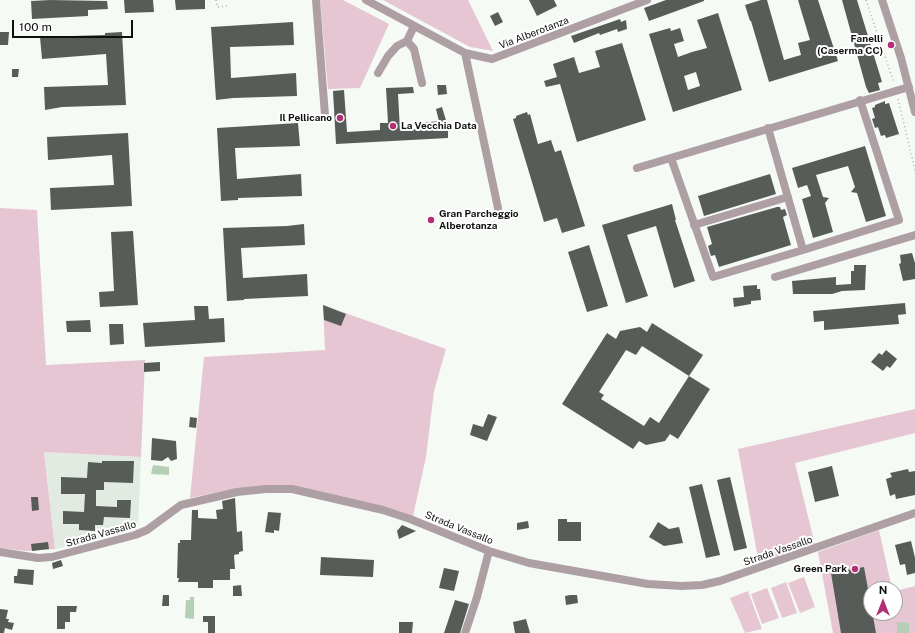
<!DOCTYPE html>
<html>
<head>
<meta charset="utf-8">
<style>
	body { margin:0 }
	#map { position:relative; width:915px; height:633px; overflow:hidden; background:#f5faf5; font-family:"Public Sans",sans-serif }
	canvas { display:block }
	.north { position:absolute; left:863px; top:581px; width:40px; height:40px; box-sizing:border-box; background:#fff; border:1px solid #9f9f9f; border-radius:50%; rotate:0deg; font-size:11px; font-weight:700; line-height:16px; text-align:center; color:#0e0f0e }
	.north::after { content:''; display:block; margin:auto; width:14px; height:18px; background:#b32e75; clip-path:polygon(50% 0,100% 100%,50% 72%,0 100%) }
	.scale { position:absolute; left:12px; top:20px; width:121px; height:18px; box-sizing:border-box; border:2px solid #0e0f0e; border-top:0; padding-left:5px; font-size:12px; line-height:14px; white-space:nowrap; color:#0e0f0e; -webkit-text-stroke:3px #fff; paint-order:stroke }
</style>
</head>
<body>
<div id="map">
<canvas width="915" height="633"></canvas>
<div class="north">N</div>
<div class="scale">100 m</div>
</div>
<script>
const c = document.querySelector('canvas').getContext('2d');
c.lineJoin = 'round';
function paint(path, color) { c.fillStyle = color; c.fill(path, 'evenodd'); }
const toPath = rows => new Path2D(rows.map(r => 'M' + r).join(''));
function strokePath(path, color, width, dash) { c.strokeStyle = color; c.lineWidth = width; c.lineCap = dash ? 'butt' : 'round'; c.setLineDash(dash || []); c.stroke(path); }
function write(font, color, halo, rows, align = 'center') {
  c.font = font + ' "Public Sans",sans-serif'; c.lineWidth = 4; c.setLineDash([]); c.textBaseline = 'middle'; c.strokeStyle = halo; c.fillStyle = color; for (const [text, x, y, turn = 0] of rows) {
    c.save(); c.translate(x, y); c.rotate((+turn || 0) * Math.PI / 180); c.textAlign = isNaN(turn) ? turn : align; if (halo) c.strokeText(text, 0, 0); c.fillText(text, 0, 0); c.restore();
  }
}
paint(toPath([
	[44,452,141,457,138,527,83,543,55,549]
]), '#e1ebe1');
paint(toPath([
	[320,0,343,0,389,24,360,88,328,89],
	[383,0,468,0,493,51,470,47],
	[0,208,37,210,46,365,145,360,141,457,44,452,55,549,26,551,0,548],
	[323,305,446,349,434,391,426,457,413,516,374,504,318,492,229,490,190,498,204,357,325,350],
	[915,409,915,433,795,463,815,545,759,564,738,449],
	[879,530,892,589,871,589,871,613,895,613,895,591,915,586,915,633,833,633,818,552],
	[804,577,815,607,800,613,788,583],
	[786,582,797,613,782,618,771,588],
	[767,588,779,618,762,624,751,594],
	[748,591,762,629,745,633,730,598]
]), '#e6c6d2');
paint(toPath([
	[153,465,169,467,169,475,151,474],
	[190,597,194,597,194,619,185,618,186,600,190,600],
	[897,622,909,623,909,633,897,633]
]), '#b5cfb5');
paint(toPath([
	[50,0,107,1,108,9,88,10,88,16,32,19,31,1],
	[124,0,153,0,154,12,125,13],
	[175,0,205,0,205,9,176,10],
	[529,0,554,0,557,6,537,16],
	[666,0,704,0,704,1,649,21,644,8],
	[761,0,767,0,784,60,801,55,798,43,810,40,798,0,818,0,838,61,769,82,751,21,750,21,745,5],
	[842,0,857,0,882,82,878,83,880,90,869,93,866,87],
	[498,12,503,22,495,26,490,16],
	[718,13,742,90,673,112,649,34,670,28,671,31,680,28,684,41,674,44,678,57,692,52,707,48,697,20],
	[696,72,700,86,688,90,684,76],
	[620,19,621,22,626,20,627,29,618,32,617,29,600,35,599,33,574,43,571,36],
	[293,22,294,45,230,47,231,78,296,73,297,96,233,98,216,100,211,27],
	[0,32,9,32,8,45,0,45],
	[122,32,126,105,62,107,45,110,44,87,108,85,106,54,42,59,40,37,105,35,105,33],
	[622,43,646,120,577,142,560,84,546,87,544,81,557,77,553,64,574,57,579,73,600,67,595,51],
	[12,69,19,69,18,77,12,77],
	[437,85,446,85,447,94,438,95],
	[413,87,414,93,398,94,400,130,422,129,422,123,439,121,436,109,442,107,448,127,448,138,336,144,333,91,344,90,347,132,380,130,380,123,388,123,386,88],
	[885,101,885,104,889,103,899,134,886,138,885,135,881,136,878,127,875,128,872,119,875,118,872,108,875,107,875,105],
	[527,112,528,115,530,114,538,144,551,140,555,152,561,150,585,226,562,233,557,218,544,222,513,119,516,118,516,116],
	[298,123,300,146,235,148,237,179,301,174,302,196,238,198,238,200,221,201,217,128],
	[128,133,132,206,51,210,50,188,114,185,112,155,48,160,47,137],
	[865,146,886,216,866,222,857,193,851,192,855,187,848,166,816,175,823,197,829,198,825,203,833,232,813,238,802,199,811,196,807,185,798,188,792,168],
	[770,174,776,194,704,216,698,196],
	[672,204,676,220,675,220,695,281,674,288,656,226,627,235,648,296,626,303,602,225],
	[777,207,780,207,781,210,785,209,787,215,783,217,791,245,719,267,715,255,711,256,710,253,708,246,712,244,707,227],
	[304,224,305,245,241,248,243,278,307,274,308,296,244,299,244,300,227,301,223,228,287,226],
	[133,231,138,305,100,307,99,292,114,291,111,232],
	[589,245,608,306,587,312,568,252],
	[912,253,915,263,915,279,903,281,899,264,901,263,900,255],
	[854,265,866,265,865,290,842,291,832,294,793,294,792,281,836,277,836,285,851,284,851,271,854,271],
	[757,285,757,289,760,289,761,300,751,301,751,304,734,307,733,298,744,297,743,286],
	[905,303,906,314,898,315,899,324,824,330,824,321,814,322,813,311],
	[323,305,346,314,341,326,324,320],
	[194,306,208,306,209,319,224,318,225,342,145,347,143,323,195,320],
	[90,320,91,332,67,332,66,321],
	[652,323,703,355,689,376,642,346,636,355,626,350,599,392,604,395,601,399,644,426,650,417,659,423,689,376,710,389,678,439,670,434,665,441,646,445,639,441,633,449,562,404,607,333,616,339,620,331,640,327,647,332],
	[109,324,123,324,124,344,110,345],
	[886,350,897,359,890,368,887,366,883,371,871,362,879,353,882,355],
	[160,362,160,371,144,372,144,363],
	[488,414,497,417,487,441,470,435,473,424,483,427],
	[190,417,197,418,196,428,189,427],
	[152,438,176,441,177,459,171,461,168,457,162,461,151,460],
	[102,461,134,461,133,483,104,482,104,490,96,490,96,506,117,507,117,500,131,500,130,518,104,517,103,525,95,525,95,531,79,530,79,524,63,524,63,511,84,512,85,494,61,494,61,477,87,478,88,462,102,463],
	[832,466,839,496,815,502,808,472],
	[908,469,909,472,915,471,915,495,896,499,895,494,890,496,886,479,892,477,890,473],
	[730,477,747,548,734,551,717,480],
	[702,484,720,555,706,558,689,487],
	[31,497,38,497,39,510,32,511],
	[235,498,237,532,242,531,243,551,239,552,239,554,234,555,235,569,230,569,230,580,213,580,213,588,198,588,198,582,178,582,179,578,177,578,178,543,180,543,180,540,191,540,192,510,198,510,198,518,217,519,216,510,223,509,222,501],
	[268,512,281,513,279,531,274,530,274,533,265,532],
	[558,519,567,519,567,522,581,522,581,541,558,541],
	[528,521,529,528,517,530,517,523],
	[658,522,669,529,679,527,683,543,664,546,649,537],
	[402,525,416,531,399,539,397,531],
	[911,541,915,558,915,573,907,575,905,564,900,565,895,545],
	[48,542,49,549,32,551,31,544],
	[321,557,374,560,373,577,320,575],
	[61,560,63,566,53,569,52,563],
	[864,567,876,633,841,633,831,573],
	[444,568,459,571,454,591,439,588],
	[18,569,34,570,33,585,14,583,14,576,17,576],
	[241,585,242,596,233,596,233,586],
	[163,595,169,595,169,606,162,606],
	[570,595,577,595,578,603,566,605,565,596],
	[455,600,469,604,460,633,444,633],
	[57,606,77,606,76,612,70,612,70,622,65,622,65,629,57,629],
	[0,609,8,610,6,619,9,619,8,622,14,623,12,630,5,628,4,633,0,633],
	[203,616,215,616,215,633,208,633,208,622,203,622],
	[526,619,530,633,515,633,513,622],
	[399,622,413,622,412,633,399,633]
]), '#585c58');
strokePath(toPath([
	[216,0,217,7,228,6],
	[866,0,894,83],
	[898,99,915,170]
]), '#acb0ac', 1.5, [1, 3]);
strokePath(toPath([
	[316,0,325,115],
	[366,0,465,53,492,59,647,0],
	[882,0,901,58,915,112],
	[407,41,414,49,422,83],
	[465,53,498,208],
	[378,73,388,56,397,46,407,41,414,26],
	[768,128,803,250],
	[671,158,713,277,803,250,899,220,860,100],
	[637,168,909,87],
	[694,225,788,197],
	[775,277,915,235],
	[0,552,38,558,52,557,135,535,147,530,181,505,237,492,266,489,292,489,383,510,410,519,489,551,529,563,648,584,682,586,702,585,720,581,915,513],
	[465,633,477,597,489,551]
]), '#ae9fa5', 8);
for (const [x, y, r, color] of [
	[891,45,4,"#b32e75"],
	[340,118,4,"#b32e75"],
	[393,126,4,"#b32e75"],
	[431,220,4,"#b32e75"],
	[855,569,4,"#b32e75"]
]) { const dot = new Path2D(); dot.arc(x, y, r, 0, 2 * Math.PI); c.fillStyle = color; c.fill(dot); strokePath(dot, '#fff', 1.5); }
write('10px', '#0e0f0e', '#fff', [
	["Via Alberotanza",534,33,-21],
	["Strada Vassallo",459,528,22],
	["Strada Vassallo",101,534,-16],
	["Strada Vassallo",778,551,-19]
]);
write('bold 10px', '#0e0f0e', '#fff', [
	["Fanelli",883,39],
	["(Caserma CC)",883,51],
	["Il Pellicano",332,118],
	["La Vecchia Data",401,126,"left"],
	["Gran Parcheggio",439,214,"left"],
	["Alberotanza",439,226,"left"],
	["Green Park",847,569]
], 'right');
</script>
</body>
</html>
